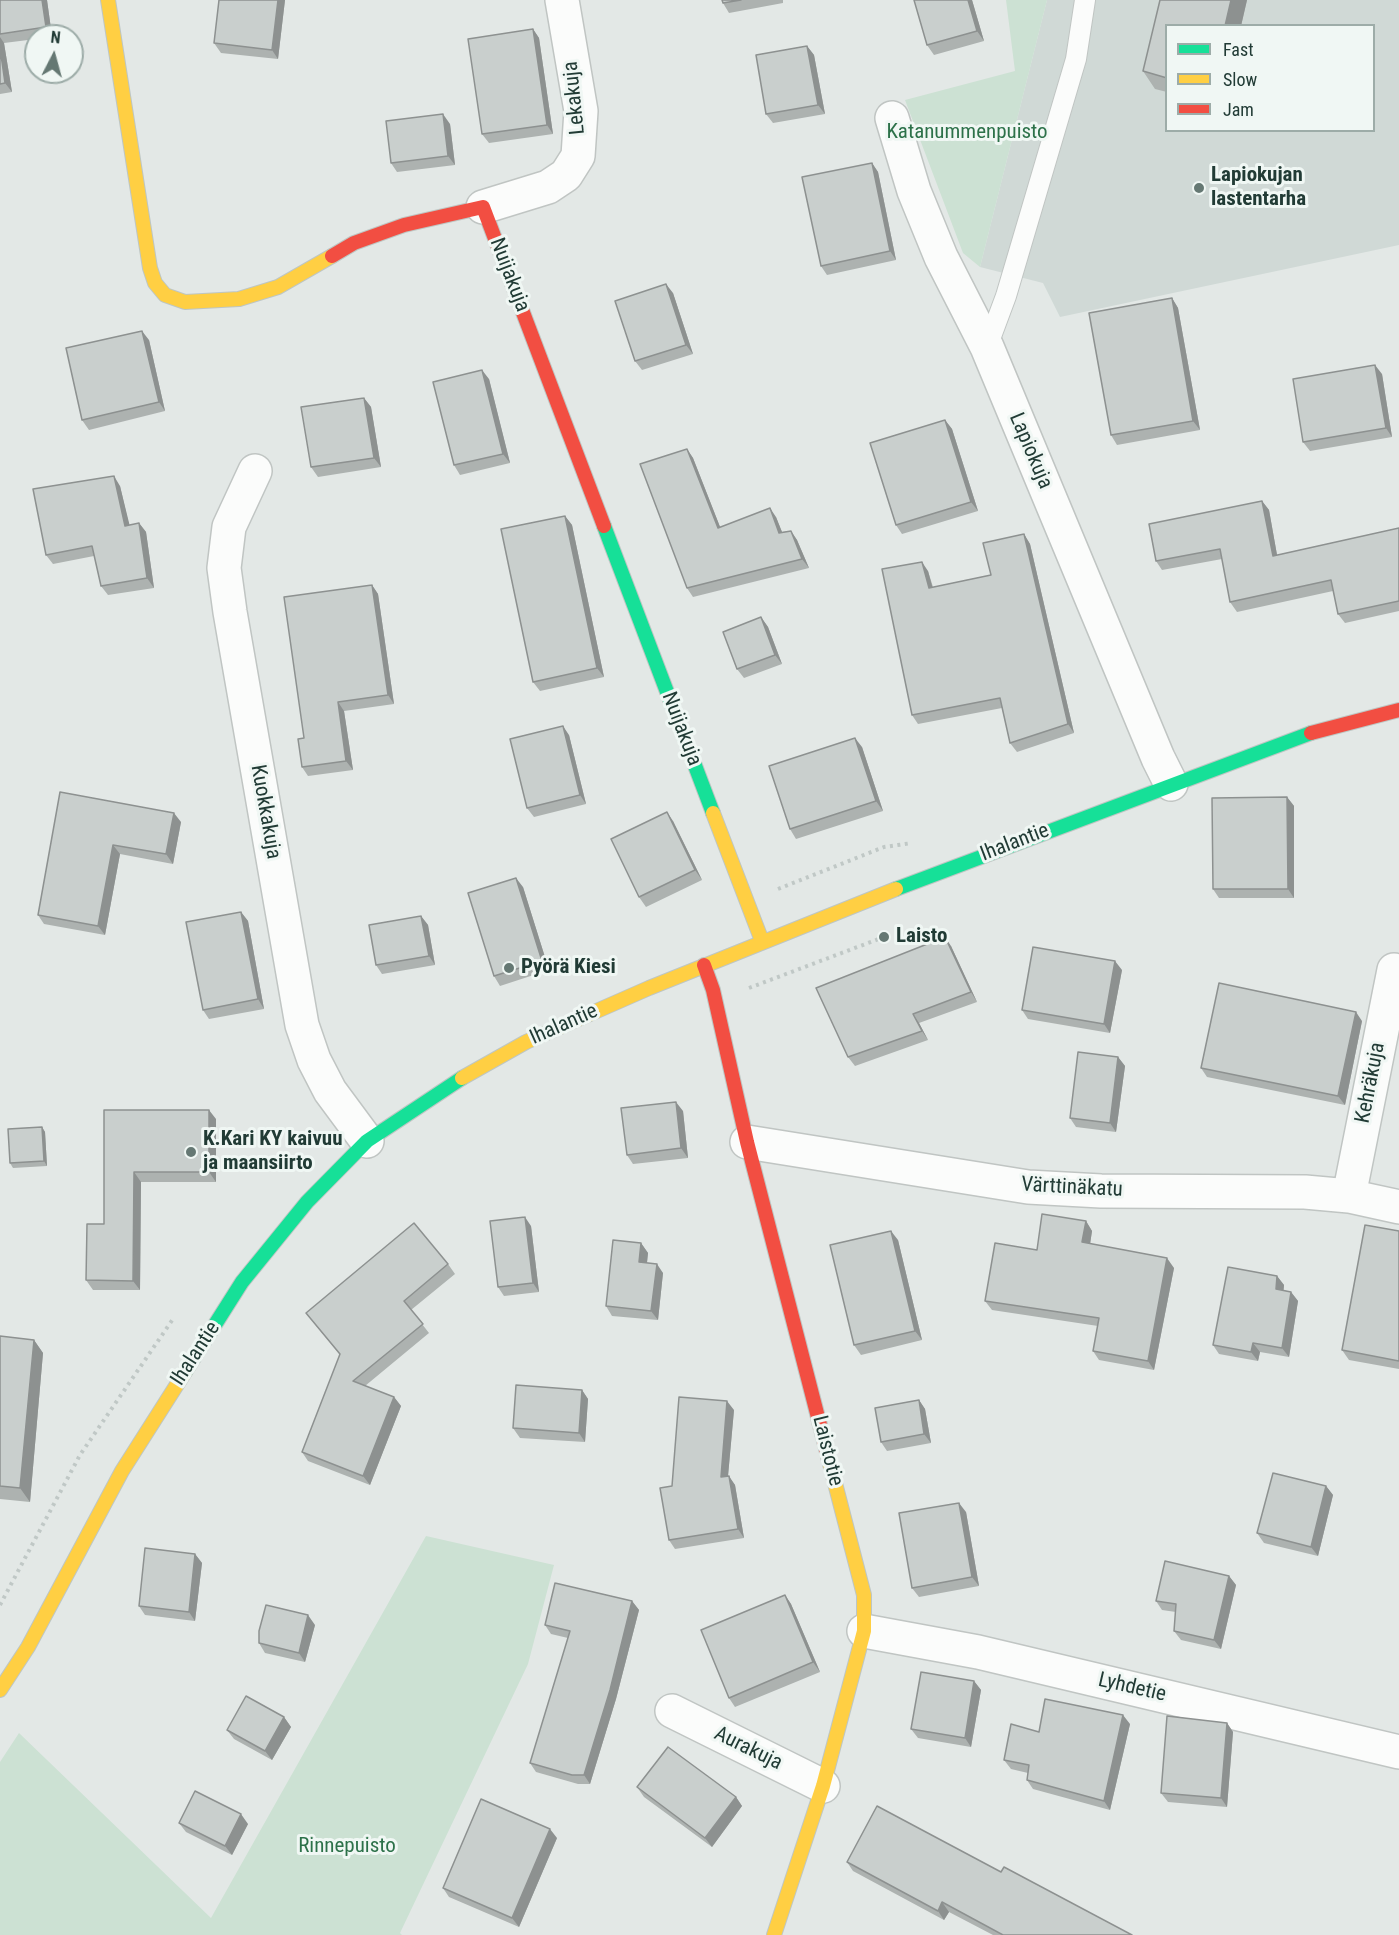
<!DOCTYPE html>
<html>
<head>
<meta charset="utf-8">
<style>
	body { margin:0 }
	#map { position:relative; width:1399px; height:1935px; overflow:hidden; background:#e3e8e6; font-family:"Roboto Condensed",sans-serif }
	canvas { display:block }
	.legend { position:absolute; left:1165px; top:24px; width:210px; height:108px; box-sizing:border-box; background:#f0f7f4; border:2px solid #9daca8; margin:0; padding:8px 10px; list-style:none; font-size:18px; color:#213b35 }
	.legend li { display:flex; align-items:center; gap:12px; height:30px }
	.legend b { width:30px; border:2px solid #9daca8 }
	.north { position:absolute; left:24px; top:24px; width:60px; height:60px; box-sizing:border-box; background:#f0f7f4; border:2px solid #9daca8; border-radius:50%; rotate:6deg; font-size:16px; font-weight:700; line-height:24px; text-align:center; color:#213b35 }
	.north::after { content:''; display:block; margin:auto; width:21px; height:27px; background:#657873; clip-path:polygon(50% 0,100% 100%,50% 72%,0 100%) }
</style>
</head>
<body>
<div id="map">
<canvas width="1399" height="1935"></canvas>
<ul class="legend">
<li><b style="height:8px;background:#16e098"></b>Fast</li>
<li><b style="height:8px;background:#ffcf43"></b>Slow</li>
<li><b style="height:8px;background:#f24e42"></b>Jam</li>
</ul>
<div class="north">N</div>
</div>
<script>
const c = document.querySelector('canvas').getContext('2d');
c.lineJoin = 'round';
function paint(path, color) { c.fillStyle = color; c.fill(path, 'evenodd'); }
const toPath = rows => new Path2D(rows.map(r => 'M' + r).join(''));
function strokePath(path, color, width, dash) { c.strokeStyle = color; c.lineWidth = width; c.lineCap = dash ? 'butt' : 'round'; c.setLineDash(dash || []); c.stroke(path); }
function write(font, color, halo, rows, align = 'center') {
  c.font = font + ' "Roboto Condensed",sans-serif'; c.lineWidth = 6; c.setLineDash([]); c.textBaseline = 'middle'; c.strokeStyle = halo; c.fillStyle = color; for (const [text, x, y, turn = 0] of rows) {
    c.save(); c.translate(x, y); c.rotate((+turn || 0) * Math.PI / 180); c.textAlign = isNaN(turn) ? turn : align; if (halo) c.strokeText(text, 0, 0); c.fillText(text, 0, 0); c.restore();
  }
}
paint(toPath([
	[1047,0,1399,0,1399,245,1060,317,1043,283,980,267],
	[1166,26,1374,26,1374,130,1166,130]
]), '#d0d9d6');
paint(toPath([
	[1006,0,1047,0,980,267,963,253,905,100,1015,71],
	[426,1536,554,1565,528,1664,400,1933,402,1935,0,1935,0,1762,19,1733,211,1918]
]), '#cce1d3');
const lane = toPath([
	[987,347,1006,296,1076,59,1085,0]
]);
const street = toPath([
	[892,118,914,191,941,257,987,347,1158,758,1171,784],
	[483,207,548,187,566,175,578,156,581,111,562,0],
	[255,471,229,527,224,568,230,612,302,1025,314,1060,330,1091,367,1141],
	[747,1142,1028,1187,1101,1191,1305,1192,1349,1196,1399,1207],
	[1349,1196,1394,970],
	[864,1631,978,1652,1399,1752],
	[672,1711,823,1786]
]);
const fast = toPath([
	[604,526,713,813],
	[896,889,1311,733],
	[185,1372,242,1282,307,1202,367,1141,462,1078]
]);
const slow = toPath([
	[108,0,150,268,155,283,165,295,185,302,239,299,278,287,332,256],
	[713,813,762,941],
	[462,1078,526,1042,649,988,896,889],
	[0,1690,28,1647,122,1471,185,1372],
	[774,1935,823,1786,864,1631,864,1595,829,1460]
]);
const jam = toPath([
	[332,256,354,243,404,225,483,207,604,526],
	[1311,733,1399,710],
	[704,965,713,990,747,1142,829,1460]
]);
strokePath(lane, '#c0c5c3', 22);
strokePath(street, '#c0c5c3', 36);
strokePath(fast, '#bec6c3', 16);
strokePath(slow, '#bec6c3', 16);
strokePath(jam, '#bec6c3', 16);
strokePath(toPath([
	[778,889,884,847,912,843],
	[749,988,884,937],
	[0,1605,80,1455,173,1319]
]), '#c0c8c6', 4, [3, 4.5]);
strokePath(lane, '#fbfcfb', 20);
strokePath(street, '#fbfcfb', 33);
strokePath(fast, '#16e098', 14);
strokePath(slow, '#ffcf43', 14);
strokePath(jam, '#f24e42', 14);
paint(toPath([
	[0,0,47,0,52,36,36,36,36,39,4,43,12,92,0,94],
	[219,0,285,0,278,59,221,53,214,43],
	[722,0,783,0,783,3,729,13,723,3],
	[914,0,972,0,984,41,934,55,927,45],
	[1160,0,1247,0,1241,26,1167,26,1167,92,1155,89,1143,71],
	[533,29,539,38,553,134,489,143,482,134],
	[807,46,814,55,825,114,773,123,766,114],
	[450,124,455,165,397,172,391,163],
	[872,163,878,172,896,260,827,275,821,266],
	[673,293,693,354,642,370,635,361],
	[1172,298,1178,308,1200,430,1117,445,1111,435],
	[149,340,165,411,89,430,82,420],
	[1382,374,1392,437,1310,451,1303,442],
	[489,379,510,463,460,475,454,465],
	[364,398,371,407,381,467,318,477,311,467],
	[945,420,952,429,978,511,902,534,896,525],
	[687,449,693,458,720,527,776,517,782,532,791,531,797,540,809,568,693,597,687,588],
	[120,486,129,525,139,523,146,532,154,588,108,595,101,586,94,556,53,564,46,555],
	[1262,501,1269,510,1277,555,1399,528,1399,611,1345,623,1338,614,1333,591,1237,612,1230,602,1222,559,1162,570,1156,561],
	[565,516,572,525,604,677,540,691,533,682],
	[1024,534,1030,544,1074,733,1017,752,1010,743,1002,708,918,724,912,715,928,571,933,587,991,575],
	[372,585,378,594,394,704,344,711,353,770,308,776,302,767,304,738],
	[761,617,768,627,782,664,744,678,737,669],
	[569,735,586,804,534,817,527,808],
	[862,747,883,811,796,839,790,829],
	[60,792,181,822,173,864,120,854,105,935,44,924,38,915],
	[1287,797,1294,806,1294,898,1219,898,1213,889],
	[673,821,702,880,646,907,639,897],
	[523,887,549,970,500,986,494,976],
	[241,912,248,921,264,1009,209,1019,203,1010],
	[421,916,428,925,435,965,382,974,376,965],
	[951,946,977,1002,919,1023,928,1040,855,1066,848,1057],
	[1122,970,1110,1033,1028,1019,1022,1010],
	[1362,1021,1345,1105,1207,1077,1201,1068],
	[1118,1057,1125,1066,1116,1132,1076,1127,1070,1118],
	[104,1110,216,1119,216,1182,141,1182,140,1290,93,1290,86,1280,104,1224],
	[683,1111,688,1158,633,1164,627,1155],
	[42,1127,45,1132,47,1166,13,1168,10,1163],
	[1086,1221,1092,1231,1090,1244,1174,1268,1154,1370,1099,1360,1093,1351,1098,1326,992,1310,985,1301,1037,1250],
	[531,1226,539,1292,504,1296,498,1287],
	[1399,1231,1399,1369,1349,1360,1342,1350],
	[898,1240,922,1340,861,1355,854,1345],
	[641,1243,648,1253,647,1263,663,1273,658,1320,612,1316,606,1306],
	[448,1264,455,1274,411,1310,429,1333,365,1386,394,1397,401,1406,370,1485,308,1461,302,1452,340,1355,306,1313],
	[1277,1276,1284,1285,1283,1290,1291,1292,1298,1301,1289,1357,1260,1352,1258,1361,1219,1354,1213,1345],
	[0,1336,34,1340,43,1353,30,1502,0,1499],
	[582,1390,588,1399,585,1442,520,1438,513,1428],
	[919,1400,925,1409,931,1443,887,1451,881,1442],
	[734,1410,728,1476,735,1485,744,1538,675,1549,669,1540,672,1486],
	[1326,1486,1333,1495,1318,1556,1264,1543,1257,1533],
	[966,1512,979,1586,919,1597,912,1588],
	[195,1554,202,1563,195,1621,145,1615,139,1606],
	[1229,1576,1236,1585,1221,1649,1181,1640,1174,1631,1176,1612,1162,1610,1156,1601],
	[785,1595,791,1604,820,1672,735,1707,729,1698],
	[632,1601,639,1610,616,1699,590,1784,578,1784,536,1772,530,1763,568,1638,551,1634,545,1625],
	[315,1625,305,1662,265,1653,259,1643],
	[974,1681,981,1690,971,1747,918,1738,911,1729],
	[284,1717,291,1727,272,1760,234,1739,227,1730],
	[1227,1723,1233,1732,1227,1807,1168,1802,1161,1793],
	[1130,1724,1110,1810,1033,1789,1027,1780,1028,1773,1011,1769,1004,1760,1039,1732],
	[637,1787,736,1797,742,1806,712,1847,644,1797],
	[179,1823,248,1824,232,1855,186,1832],
	[557,1838,519,1927,449,1897,443,1888],
	[847,1862,1001,1872,1132,1935,993,1935,949,1912,944,1920,853,1871]
]), '#adb2b0');
paint(toPath([
	[42,0,47,0,52,36,46,27],
	[278,0,285,0,278,59,272,50],
	[968,0,972,0,984,41,977,31],
	[1231,0,1247,0,1241,26,1225,26],
	[533,29,539,38,553,134,547,125],
	[0,37,4,43,12,92,5,83,0,48],
	[807,46,814,55,825,114,818,105],
	[443,114,450,124,455,165,448,156],
	[872,163,878,172,896,260,890,251],
	[666,284,673,293,693,354,686,345],
	[1172,298,1178,308,1200,430,1193,421],
	[142,331,149,340,165,411,159,402],
	[1375,365,1382,374,1392,437,1386,428],
	[482,370,489,379,510,463,503,454],
	[364,398,371,407,381,467,374,458],
	[945,420,952,429,978,511,971,502],
	[687,449,693,458,724,537,718,528],
	[114,476,120,486,132,535,125,526],
	[1262,501,1269,510,1279,566,1273,556],
	[770,508,776,517,786,542,779,533],
	[565,516,572,525,604,677,597,668],
	[139,523,146,532,154,588,147,578],
	[791,531,797,540,809,568,802,559],
	[1024,534,1030,544,1074,733,1068,724],
	[922,562,928,571,935,597,929,588],
	[372,585,378,594,394,704,388,695],
	[761,617,768,627,782,664,775,655],
	[338,702,344,711,353,770,346,761],
	[563,726,569,735,586,804,580,795],
	[855,738,862,747,883,811,876,801],
	[1287,797,1294,806,1294,898,1288,889],
	[667,812,673,821,702,880,695,870],
	[174,813,181,822,173,864,166,854],
	[113,845,120,854,105,935,98,926],
	[516,878,523,887,549,970,542,961],
	[241,912,248,921,264,1009,258,999],
	[421,916,428,925,435,965,429,956],
	[945,937,951,946,977,1002,971,992],
	[1115,961,1122,970,1110,1033,1104,1024],
	[1356,1012,1362,1021,1345,1105,1338,1096],
	[913,1014,919,1023,928,1040,922,1031],
	[1118,1057,1125,1066,1116,1132,1110,1123],
	[676,1102,683,1111,688,1158,681,1148],
	[209,1110,216,1119,216,1182,209,1172],
	[42,1127,45,1132,47,1166,44,1161],
	[134,1172,141,1182,140,1290,133,1281],
	[525,1217,531,1226,539,1292,533,1283],
	[1086,1221,1092,1231,1089,1251,1082,1242],
	[891,1231,898,1240,922,1340,915,1331],
	[641,1243,648,1253,646,1271,639,1262],
	[1167,1258,1174,1268,1154,1370,1148,1361],
	[657,1264,663,1273,658,1320,651,1311],
	[1277,1276,1284,1285,1283,1299,1276,1289],
	[1291,1292,1298,1301,1289,1357,1282,1348],
	[34,1340,43,1353,30,1502,20,1488],
	[1253,1343,1260,1352,1258,1361,1251,1352],
	[582,1390,588,1399,585,1442,579,1433],
	[394,1397,401,1406,370,1485,363,1476],
	[919,1400,925,1409,931,1443,924,1434],
	[727,1401,734,1410,727,1487,721,1477],
	[729,1476,735,1485,744,1538,738,1529],
	[1326,1486,1333,1495,1318,1556,1311,1547],
	[959,1503,966,1512,979,1586,972,1577],
	[195,1554,202,1563,195,1621,189,1612],
	[1229,1576,1236,1585,1221,1649,1214,1640],
	[785,1595,791,1604,820,1672,813,1662],
	[632,1601,639,1610,616,1699,590,1784,584,1775],
	[308,1615,315,1625,305,1662,299,1653],
	[974,1681,981,1690,971,1747,965,1738],
	[1123,1715,1130,1724,1110,1810,1104,1801],
	[284,1717,291,1727,272,1760,265,1751],
	[1227,1723,1233,1732,1227,1807,1221,1798],
	[736,1797,742,1806,712,1847,705,1838],
	[241,1814,248,1824,232,1855,225,1846],
	[550,1829,557,1838,519,1927,512,1918],
	[942,1902,949,1912,944,1920,938,1911]
]), '#8d9190');
const building = toPath([
	[0,0,42,0,46,27,0,34,0,0],
	[219,0,278,0,272,50,214,43,219,0],
	[722,0,741,0,723,3,722,0],
	[914,0,968,0,977,31,927,45,914,0],
	[1160,0,1231,0,1225,26,1167,26,1167,78,1143,71,1160,0],
	[533,29,547,125,482,134,468,39,533,29],
	[807,46,818,105,766,114,756,55,807,46],
	[0,48,5,83,0,84,0,48],
	[443,114,448,156,391,163,386,121,443,114],
	[872,163,890,251,821,266,802,177,872,163],
	[666,284,686,345,635,361,615,301,666,284],
	[1172,298,1193,421,1111,435,1089,313,1172,298],
	[142,331,159,402,82,420,66,348,142,331],
	[1375,365,1386,428,1303,442,1293,379,1375,365],
	[482,370,503,454,454,465,433,382,482,370],
	[364,398,374,458,311,467,301,407,364,398],
	[945,420,971,502,896,525,870,443,945,420],
	[687,449,718,528,770,508,779,533,791,531,802,559,687,588,640,464,687,449],
	[114,476,125,526,139,523,147,578,101,586,92,546,46,555,33,489,114,476],
	[1262,501,1273,556,1399,528,1399,601,1338,614,1331,580,1230,602,1220,549,1156,561,1149,524,1262,501],
	[565,516,597,668,533,682,501,529,565,516],
	[1024,534,1068,724,1010,743,1000,698,912,715,882,569,922,562,929,588,991,575,983,543,1024,534],
	[372,585,388,695,338,702,346,761,302,767,298,739,304,738,284,597,372,585],
	[761,617,775,655,737,669,723,632,761,617],
	[563,726,580,795,527,808,510,739,563,726],
	[855,738,876,801,790,829,769,766,855,738],
	[60,792,174,813,166,854,113,845,98,926,38,915,60,792],
	[1287,797,1288,889,1213,889,1212,798,1287,797],
	[667,812,695,870,639,897,611,839,667,812],
	[516,878,542,961,494,976,468,893,516,878],
	[241,912,258,999,203,1010,186,922,241,912],
	[421,916,429,956,376,965,369,925,421,916],
	[945,937,971,992,913,1014,922,1031,848,1057,816,988,945,937],
	[1033,947,1115,961,1104,1024,1022,1010,1033,947],
	[1219,983,1356,1012,1338,1096,1201,1068,1219,983],
	[1078,1052,1118,1057,1110,1123,1070,1118,1078,1052],
	[676,1102,681,1148,627,1155,621,1108,676,1102],
	[104,1110,209,1110,209,1172,134,1172,133,1281,86,1280,87,1224,104,1224,104,1110],
	[42,1127,44,1161,10,1163,8,1129,42,1127],
	[1042,1214,1086,1221,1082,1242,1167,1258,1148,1361,1093,1351,1099,1318,985,1301,995,1243,1037,1250,1042,1214],
	[525,1217,533,1283,498,1287,490,1221,525,1217],
	[414,1223,448,1264,404,1301,423,1324,353,1381,394,1397,363,1476,302,1452,340,1354,306,1313,414,1223],
	[1365,1225,1399,1231,1399,1361,1342,1350,1365,1225],
	[891,1231,915,1331,854,1345,830,1245,891,1231],
	[613,1240,641,1243,639,1262,657,1264,651,1311,606,1306,613,1240],
	[1228,1267,1277,1276,1276,1289,1291,1292,1282,1348,1253,1343,1251,1352,1213,1345,1228,1267],
	[0,1336,34,1340,20,1488,0,1486,0,1336],
	[516,1385,582,1390,579,1433,513,1428,516,1385],
	[679,1397,727,1401,721,1477,729,1476,738,1529,669,1540,660,1488,672,1486,679,1397],
	[919,1400,924,1434,881,1442,875,1408,919,1400],
	[1273,1473,1326,1486,1311,1547,1257,1533,1273,1473],
	[959,1503,972,1577,912,1588,899,1513,959,1503],
	[145,1548,195,1554,189,1612,139,1606,145,1548],
	[1165,1561,1229,1576,1214,1640,1174,1631,1176,1604,1156,1601,1165,1561],
	[555,1583,632,1601,610,1690,584,1775,572,1775,530,1763,570,1631,545,1625,555,1583],
	[785,1595,813,1662,729,1698,701,1630,785,1595],
	[266,1605,308,1615,299,1653,259,1643,259,1631,266,1605],
	[921,1672,974,1681,965,1738,911,1729,921,1672],
	[246,1696,284,1717,265,1751,227,1730,246,1696],
	[1045,1699,1123,1715,1104,1801,1027,1780,1029,1765,1004,1760,1011,1724,1039,1732,1045,1699],
	[1167,1716,1227,1723,1221,1798,1161,1793,1167,1716],
	[668,1747,736,1797,705,1838,637,1787,668,1747],
	[195,1791,241,1814,225,1846,179,1823,195,1791],
	[481,1799,550,1829,512,1918,443,1888,481,1799],
	[877,1806,1001,1872,1004,1867,1132,1935,1003,1935,942,1902,938,1911,847,1862,877,1806]
]);
paint(building, '#c9cfcd');
strokePath(building, '#8d9190', 1.5);
for (const [x, y, r, color] of [
	[1199,188,6,"#657873"],
	[884,937,6,"#657873"],
	[509,968,6,"#657873"],
	[191,1152,6,"#657873"]
]) { const dot = new Path2D(); dot.arc(x, y, r, 0, 2 * Math.PI); c.fillStyle = color; c.fill(dot); strokePath(dot, '#f0f7f4', 2); }
write('21px', '#213b35', '#f0f7f4', [
	["Lekakuja",575,98,-96],
	["Nuijakuja",509,275,69],
	["Lapiokuja",1030,451,67],
	["Nuijakuja",681,729,69],
	["Kuokkakuja",265,812,80],
	["Ihalantie",1015,843,-21],
	["Ihalantie",564,1025,-24],
	["Kehräkuja",1371,1083,-79],
	["Värttinäkatu",1072,1188,3],
	["Ihalantie",196,1354,-57],
	["Laistotie",827,1451,76],
	["Lyhdetie",1132,1688,13],
	["Aurakuja",748,1749,26]
]);
write('21px', '#2c7149', '#f0f7f4', [
	["Katanummenpuisto",967,133],
	["Rinnepuisto",347,1847]
]);
write('bold 21px', '#213b35', '#f0f7f4', [
	["Lapiokujan",1211,176],
	["lastentarha",1211,200],
	["Laisto",896,937],
	["Pyörä Kiesi",521,968],
	["K.Kari KY kaivuu",203,1140],
	["ja maansiirto",203,1164]
], 'left');
</script>
</body>
</html>
